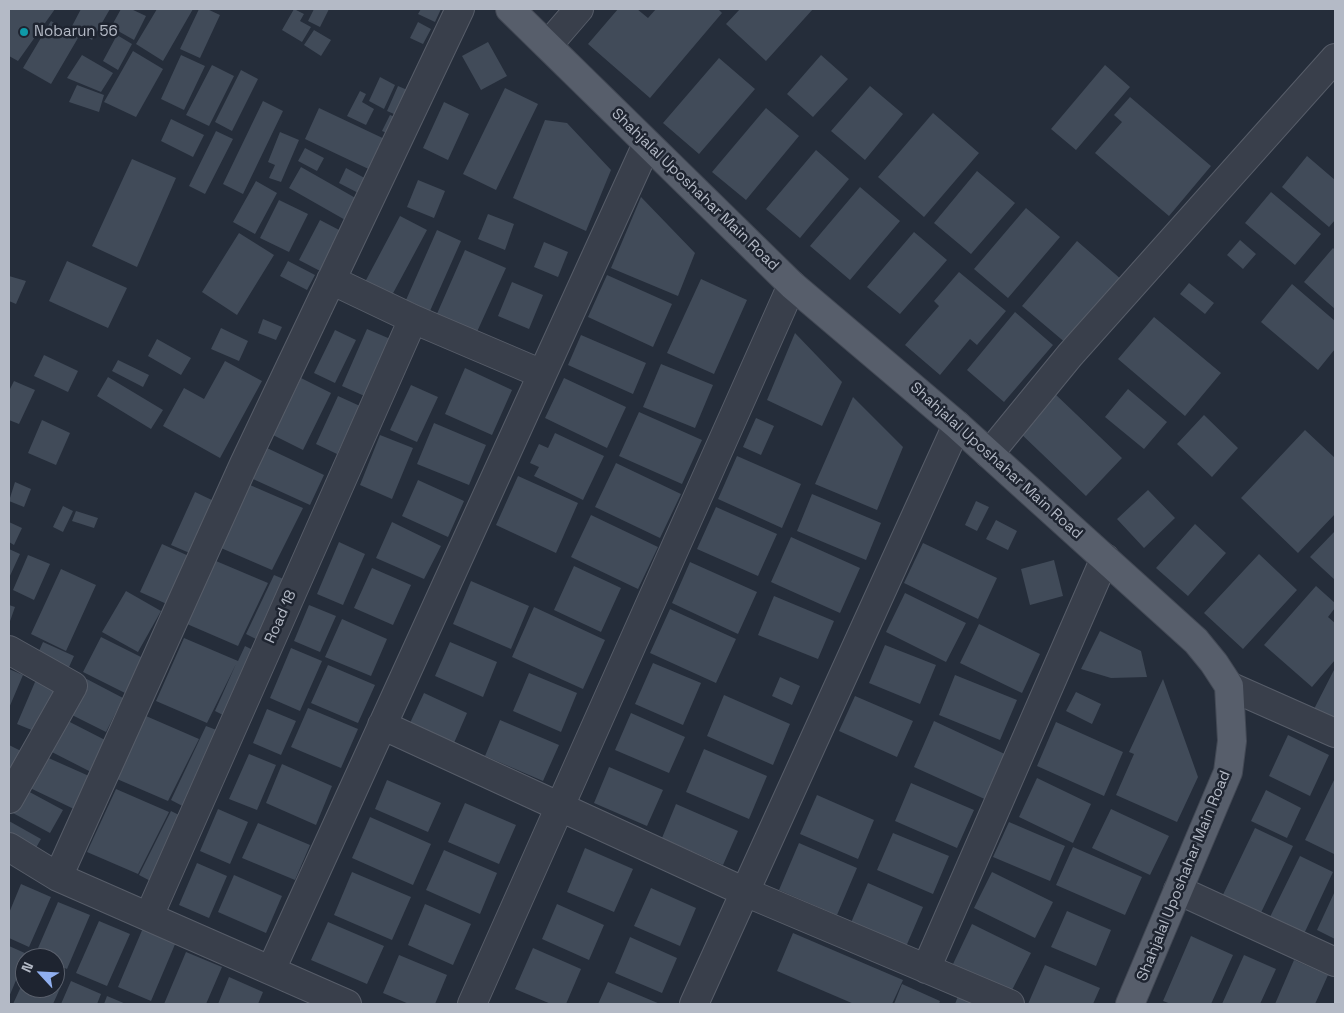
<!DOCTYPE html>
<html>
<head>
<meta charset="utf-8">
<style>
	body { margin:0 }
	#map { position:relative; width:1344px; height:1013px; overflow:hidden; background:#252d3a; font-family:"Space Grotesk",sans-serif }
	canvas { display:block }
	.frame { position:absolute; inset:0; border:10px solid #b4bac6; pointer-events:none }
	.north { position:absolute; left:15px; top:948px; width:50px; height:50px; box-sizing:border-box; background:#1e2430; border:1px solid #5a606c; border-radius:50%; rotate:295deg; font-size:14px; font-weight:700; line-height:20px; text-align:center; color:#b4bac6 }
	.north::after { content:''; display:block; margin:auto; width:18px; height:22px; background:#90afef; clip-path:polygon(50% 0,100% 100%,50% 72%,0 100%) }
</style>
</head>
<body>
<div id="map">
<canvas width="1344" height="1013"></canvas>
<div class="frame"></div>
<div class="north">N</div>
</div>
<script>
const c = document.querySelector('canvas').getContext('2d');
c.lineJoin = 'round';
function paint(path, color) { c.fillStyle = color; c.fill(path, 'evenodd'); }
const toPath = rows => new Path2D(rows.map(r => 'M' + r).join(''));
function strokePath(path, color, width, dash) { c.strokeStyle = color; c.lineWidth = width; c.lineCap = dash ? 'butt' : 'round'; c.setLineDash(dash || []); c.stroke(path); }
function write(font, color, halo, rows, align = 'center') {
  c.font = font + ' "Space Grotesk",sans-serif'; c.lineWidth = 5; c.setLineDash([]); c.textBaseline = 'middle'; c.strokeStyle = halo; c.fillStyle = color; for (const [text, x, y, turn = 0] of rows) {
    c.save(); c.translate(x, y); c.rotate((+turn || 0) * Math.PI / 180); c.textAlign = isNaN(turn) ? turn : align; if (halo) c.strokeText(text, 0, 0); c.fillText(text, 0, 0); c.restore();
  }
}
paint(toPath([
	[9,9,55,9,18,61,9,56],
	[81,9,110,9,92,40,71,28],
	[121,9,131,9,146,16,134,40,111,27],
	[157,9,193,9,163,61,136,44],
	[199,9,207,9,220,15,200,58,180,49],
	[294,9,304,14,300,21,311,27,302,42,282,30],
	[314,9,329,9,320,27,308,21],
	[421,9,441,9,435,22,418,14],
	[618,9,637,9,648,18,656,9,718,9,722,13,650,98,588,44],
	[740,9,813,9,766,61,726,24],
	[51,21,78,38,51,84,23,68],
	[418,22,431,29,423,44,410,38],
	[314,30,331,40,321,56,304,45],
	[117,35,132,44,118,70,103,61],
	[488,42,507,76,481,90,462,56],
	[133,51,163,69,136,117,104,102],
	[82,55,113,73,101,92,67,78],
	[181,55,205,66,184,110,161,99],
	[821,55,848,79,813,117,787,94],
	[719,58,755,89,699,154,663,123],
	[212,65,234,76,209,126,186,115],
	[1105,65,1130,87,1076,150,1051,129],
	[241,70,258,79,232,131,215,122],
	[380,77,395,85,384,109,369,101],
	[77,85,104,95,99,112,69,102],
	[398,86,412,92,401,117,387,111],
	[870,86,903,114,865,160,831,131],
	[505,88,538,104,496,190,463,174],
	[360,91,366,94,362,102,374,109,366,125,347,116],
	[1130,97,1211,166,1169,216,1095,153,1122,122,1114,115],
	[263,101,283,111,243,194,223,184],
	[444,102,469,114,448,160,423,148],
	[319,108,391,142,377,173,305,139],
	[766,108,799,136,746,200,712,172],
	[933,113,979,153,924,217,878,177],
	[390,115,402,120,394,136,382,131],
	[171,119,204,135,193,157,161,141],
	[545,120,567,123,611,170,586,231,513,198],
	[216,131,233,139,205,194,189,186],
	[280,132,299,140,281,182,269,178,275,165,268,162],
	[305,148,324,158,317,171,298,161],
	[816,150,849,179,800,238,766,209],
	[1307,156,1335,180,1335,220,1329,227,1282,187],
	[132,159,176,178,137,267,92,246],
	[301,167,359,200,347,221,289,188],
	[346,168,372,182,364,196,339,183],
	[977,171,1015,203,971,254,934,223],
	[418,180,445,191,434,218,407,207],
	[256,181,277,193,255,234,233,222],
	[860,187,900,221,850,280,810,246],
	[1271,192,1321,234,1295,265,1245,223],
	[641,197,695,253,678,296,611,268],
	[279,200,308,214,289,252,260,238],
	[1026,208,1060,237,1008,298,974,269],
	[488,214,514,224,505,250,478,239],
	[400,216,427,230,391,297,365,282],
	[320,220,343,232,322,272,299,260],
	[437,230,461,241,430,311,406,300],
	[914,232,947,260,900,314,867,287],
	[239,233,274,255,237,315,202,292],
	[1240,240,1256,254,1243,269,1227,255],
	[1077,241,1122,280,1067,344,1022,306],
	[544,242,568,252,558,277,534,267],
	[1333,248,1335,250,1335,309,1304,282],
	[465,250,506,268,476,334,436,316],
	[67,261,127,288,108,328,49,301],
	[288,261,315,275,307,290,280,276],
	[959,272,1006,311,977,345,970,339,940,375,905,345,939,306,934,301],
	[607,275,672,304,653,347,588,317],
	[9,276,26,281,16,304,9,301],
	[701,279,747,300,714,374,667,353],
	[512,282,543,295,529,329,498,316],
	[1189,283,1214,303,1205,314,1180,294],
	[1292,284,1335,321,1335,349,1318,370,1261,322],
	[1015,312,1053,345,1004,402,967,370],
	[1154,317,1221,373,1185,416,1118,359],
	[263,319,282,327,276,340,258,333],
	[221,328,248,341,239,361,211,349],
	[367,329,395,341,369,398,342,386],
	[335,330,356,340,335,383,314,373],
	[795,333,842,382,822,426,767,400],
	[581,335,646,363,633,394,568,365],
	[157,339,191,358,181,375,148,356],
	[44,355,78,371,68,392,34,376],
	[118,360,149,375,143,387,112,371],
	[225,361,262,381,220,458,163,426,184,388,204,399],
	[661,364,713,385,695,428,643,407],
	[465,368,512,390,492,435,445,414],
	[108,377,163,410,151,429,97,396],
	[301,378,331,393,303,450,273,435],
	[564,378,626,407,607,448,545,418],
	[14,381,35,390,19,424,9,420,9,391],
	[411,385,438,397,417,442,390,430],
	[1128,389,1167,422,1144,449,1105,417],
	[1053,392,1122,458,1086,496,1017,430],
	[338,396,360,406,337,454,316,444],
	[853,397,903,447,877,510,815,484],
	[639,412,702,440,682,484,619,456],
	[1204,415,1238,448,1212,477,1177,444],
	[756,418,774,426,761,455,743,447],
	[42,420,70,433,56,465,28,453],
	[434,423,486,445,469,485,417,464],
	[1305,430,1335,458,1335,514,1298,553,1241,498],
	[555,433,604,456,583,500,534,476,539,467,530,463,539,444,548,448],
	[380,435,413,448,392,499,360,485],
	[267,448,324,475,310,505,253,479],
	[737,456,801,484,782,528,718,499],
	[616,463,681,494,660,538,595,507],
	[518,476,578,503,556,553,496,525],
	[418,480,464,501,448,537,402,516],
	[15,482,31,489,24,507,9,501],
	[250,485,303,508,272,570,221,548],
	[1148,490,1175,518,1144,548,1117,519],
	[195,492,216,502,192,554,171,545],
	[812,494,881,523,866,560,797,531],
	[976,501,989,507,977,531,965,525],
	[63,506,73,511,63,532,53,527],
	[716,507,777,534,758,576,697,549],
	[76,511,98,518,94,528,72,521],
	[591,515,658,547,638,589,571,557],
	[996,520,1017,531,1008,550,986,539],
	[9,522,22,528,14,545,9,542],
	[392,522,441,546,424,579,376,558],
	[1195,524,1226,553,1188,596,1156,568],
	[1335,531,1335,580,1310,557],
	[791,537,860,568,840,613,771,582],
	[339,542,365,554,343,605,317,594],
	[923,543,997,578,978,619,904,583],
	[162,544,191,557,169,605,140,592],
	[9,549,20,554,9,578],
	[1259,554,1297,590,1243,649,1204,613],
	[28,555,50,564,34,600,13,590],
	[1054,560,1063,596,1030,605,1021,569],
	[216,561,268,583,238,646,187,624],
	[690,562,757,592,738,634,672,603],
	[574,566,621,588,601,632,554,610],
	[372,568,411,585,393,625,354,608],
	[61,569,96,585,66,651,31,634],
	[274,575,293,583,264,643,246,634],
	[471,581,529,606,511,649,453,624],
	[1316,586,1335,603,1335,608,1328,617,1335,623,1335,660,1312,687,1264,645],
	[126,591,161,611,138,652,102,632],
	[905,593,966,623,946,662,886,632],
	[774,596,834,621,818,659,758,635],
	[9,605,15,607,9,624],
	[309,605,336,616,320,652,294,641],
	[534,607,605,640,583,689,512,657],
	[670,609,736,639,716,683,650,653],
	[342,619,387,639,371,676,325,657],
	[979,624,1040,654,1022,693,960,663],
	[1100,631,1141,651,1147,677,1111,678,1081,669],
	[101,637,143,658,125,693,83,672],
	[184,638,238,661,245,646,263,655,233,720,215,711,236,664,207,723,156,701],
	[43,642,74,656,65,676,34,662],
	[450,642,497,662,483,697,435,676],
	[885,645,936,665,920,704,869,683],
	[291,648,322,661,300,711,270,698],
	[653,663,701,683,683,725,635,704],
	[328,665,375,685,358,723,311,703],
	[9,669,23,675,9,708],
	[1334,670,1335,671,1335,720,1314,709],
	[529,673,577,693,561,732,513,711],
	[38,675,60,685,39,733,17,724],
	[955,675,1017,700,1000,740,939,715],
	[81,676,123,698,106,732,64,711],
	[780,677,800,686,792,705,772,696],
	[1163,679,1198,777,1177,822,1116,795,1134,754,1129,752],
	[1076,692,1101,704,1092,724,1066,711],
	[424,693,467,713,454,743,410,723],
	[724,695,790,724,773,765,707,736],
	[855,696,913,721,897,757,839,731],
	[308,708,358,729,341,768,291,747],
	[267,709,296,721,281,755,253,743],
	[631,713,685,737,669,773,615,750],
	[146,716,199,739,168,801,117,779],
	[62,718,107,741,91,772,46,749],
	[500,720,559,745,543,781,485,756],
	[934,721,1009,756,989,801,914,767],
	[1056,722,1123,752,1104,796,1037,766],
	[206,726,227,734,192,811,171,800],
	[1288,735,1329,755,1310,796,1269,776],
	[9,745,25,753,9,785],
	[704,749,767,776,749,819,686,792],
	[249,754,276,765,257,810,229,799],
	[44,756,89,776,74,809,30,788],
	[282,764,332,786,316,825,266,803],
	[609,767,663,790,647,826,594,803],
	[1037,778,1091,804,1073,843,1019,817],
	[1335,778,1335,850,1334,854,1305,840],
	[387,780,441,803,428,832,375,809],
	[911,783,974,810,957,848,895,821],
	[24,789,63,810,50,833,11,812],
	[116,789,169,812,138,874,87,852],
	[1266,790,1301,808,1287,838,1251,821],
	[817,795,874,820,858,859,800,834],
	[465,803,516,825,499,864,448,842],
	[676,804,738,831,723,865,662,838],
	[218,809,248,822,230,864,200,851],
	[1111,809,1169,836,1150,875,1092,848],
	[171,811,189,820,160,886,139,875],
	[370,817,431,844,413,885,352,858],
	[9,821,41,839,33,853,9,839],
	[1009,822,1065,846,1050,881,993,857],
	[258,823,310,845,295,880,242,858],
	[1255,828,1293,846,1257,921,1219,903],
	[893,833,949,856,933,894,877,870],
	[799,843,857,868,837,915,779,890],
	[1073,847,1142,877,1125,915,1056,885],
	[585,848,633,869,614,912,567,892],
	[444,850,497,873,480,914,426,890],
	[1300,856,1333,872,1303,936,1269,919],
	[197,863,227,876,209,918,179,905],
	[352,872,411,897,392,940,334,915],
	[992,872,1053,902,1035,938,974,908],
	[234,875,282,896,266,933,218,912],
	[868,883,923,907,905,949,850,925],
	[21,884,51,897,29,947,9,938,9,913],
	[651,888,696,908,680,946,634,926],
	[1335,891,1335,939,1317,930],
	[58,902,90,915,67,969,55,964,55,958,42,958,35,955],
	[425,904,471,924,453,965,408,945],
	[557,904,604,925,589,960,542,939],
	[1067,911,1111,930,1096,966,1051,947],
	[99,921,130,934,107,986,76,973],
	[328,922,384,946,367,984,311,960],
	[972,924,1031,953,1011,992,953,964],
	[143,928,176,942,151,1001,118,987],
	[793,933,903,980,892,1004,854,1004,777,971],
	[1191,936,1233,955,1211,1004,1171,1004,1163,1001],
	[630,937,677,958,662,993,615,973],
	[9,946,27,954,9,997],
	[533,948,581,969,566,1004,551,1004,515,989],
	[186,952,222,967,206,1004,164,1004],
	[399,955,447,975,435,1004,409,1004,383,993],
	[1244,955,1276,969,1260,1004,1222,1004],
	[1294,960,1328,975,1315,1004,1275,1004],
	[1045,965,1100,988,1093,1004,1028,1004],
	[229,977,263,992,258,1004,218,1004],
	[25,978,25,988,55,988,55,981,62,984,53,1004,13,1004],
	[71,981,101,994,97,1004,61,1004],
	[608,982,660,1004,598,1004],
	[902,984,940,1001,939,1004,894,1004],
	[960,991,990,1004,955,1004],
	[107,996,126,1004,104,1004]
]), '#414b59');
const street = toPath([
	[548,45,579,9],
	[331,280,413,319,542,374],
	[989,454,1070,355,1335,58],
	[9,650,73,686,9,799],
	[1229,686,1335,733],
	[382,725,745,892,1010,1004],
	[9,847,58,877,347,1004],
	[58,877,244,464,460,9],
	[1178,890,1335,962],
	[149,916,413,319],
	[926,969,1105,558],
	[271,970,647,144],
	[472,1004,792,285],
	[694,1004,957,425]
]);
const primary = toPath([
	[510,9,792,285,957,425,1196,641,1214,663,1229,686,1232,741,1228,772,1130,1004]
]);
strokePath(street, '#575d69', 30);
strokePath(primary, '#424854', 30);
strokePath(street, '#393f4b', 28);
strokePath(primary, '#575e6b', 28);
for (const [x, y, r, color] of [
	[24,32,5,"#0f9aa8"]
]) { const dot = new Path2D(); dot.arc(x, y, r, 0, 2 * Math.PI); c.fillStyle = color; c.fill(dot); strokePath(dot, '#1e2430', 2); }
write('15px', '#b4bac6', '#1e2430', [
	["Nobarun 56",34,32]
], 'left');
write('15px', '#b4bac6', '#1e2430', [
	["Shahjalal Uposhahar Main Road",695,190,44],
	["Shahjalal Uposhahar Main Road",996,461,42],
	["Road 18",281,617,-66],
	["Shahjalal Uposhahar Main Road",1184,876,-68]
]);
</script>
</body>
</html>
